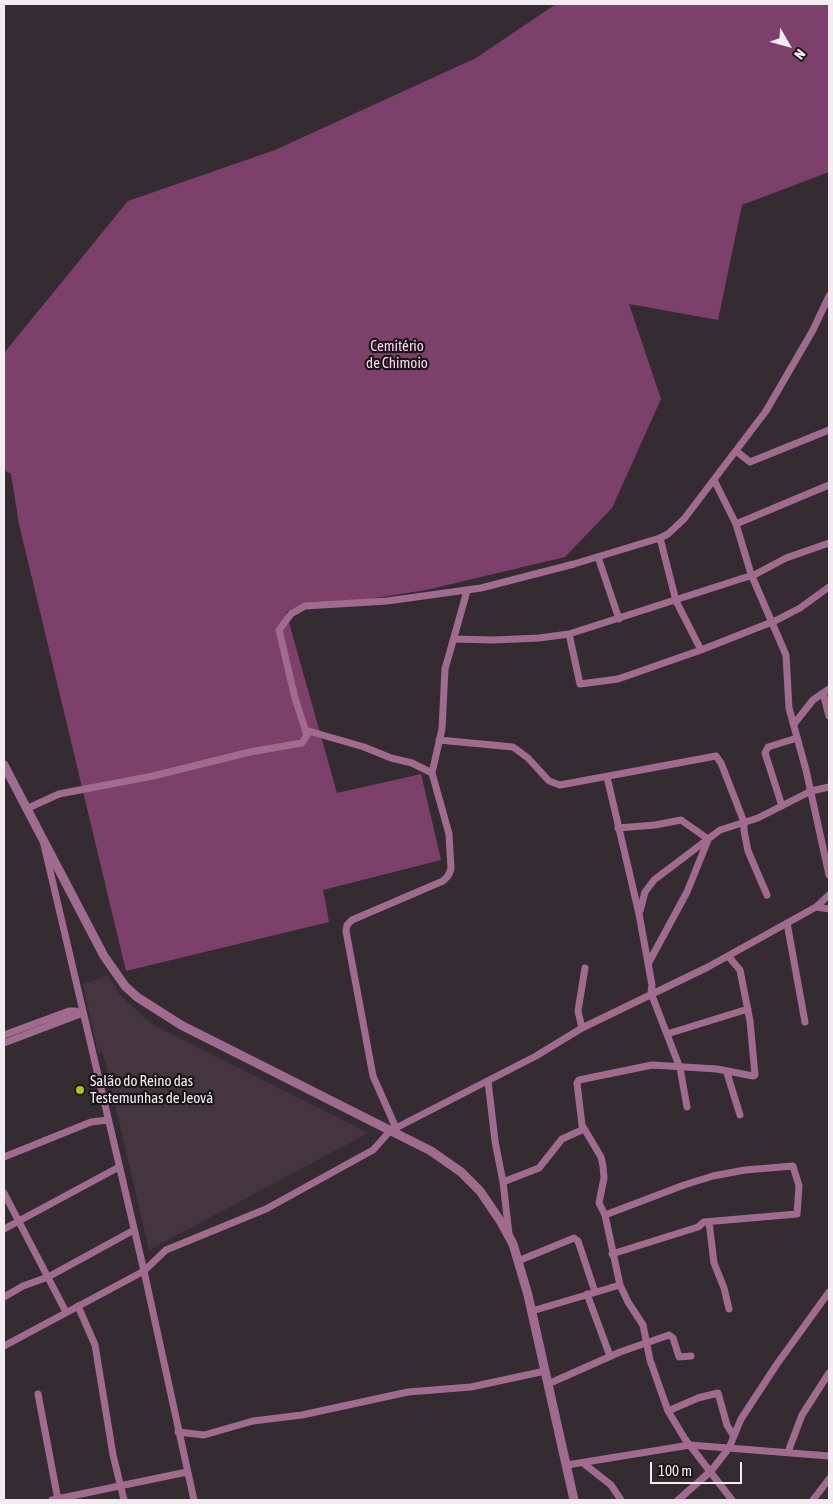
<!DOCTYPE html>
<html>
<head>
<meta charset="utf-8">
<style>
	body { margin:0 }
	#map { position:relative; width:833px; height:1504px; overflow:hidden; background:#352c32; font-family:"Asap Condensed",sans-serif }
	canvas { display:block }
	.frame { position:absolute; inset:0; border:5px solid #f2ecf0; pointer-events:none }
	.north { position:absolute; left:763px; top:20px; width:50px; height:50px; -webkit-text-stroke:4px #1a1618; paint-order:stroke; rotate:128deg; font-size:14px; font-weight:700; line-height:20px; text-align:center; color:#f2ecf0 }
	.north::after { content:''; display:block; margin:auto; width:18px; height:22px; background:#f2ecf0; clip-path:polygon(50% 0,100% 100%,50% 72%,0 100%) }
	.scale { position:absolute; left:650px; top:1462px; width:92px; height:22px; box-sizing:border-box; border:2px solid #f2ecf0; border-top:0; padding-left:6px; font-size:15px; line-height:18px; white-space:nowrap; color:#f2ecf0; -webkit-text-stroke:4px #1a1618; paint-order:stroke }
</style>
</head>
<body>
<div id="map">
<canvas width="833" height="1504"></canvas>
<div class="frame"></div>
<div class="north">N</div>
<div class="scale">100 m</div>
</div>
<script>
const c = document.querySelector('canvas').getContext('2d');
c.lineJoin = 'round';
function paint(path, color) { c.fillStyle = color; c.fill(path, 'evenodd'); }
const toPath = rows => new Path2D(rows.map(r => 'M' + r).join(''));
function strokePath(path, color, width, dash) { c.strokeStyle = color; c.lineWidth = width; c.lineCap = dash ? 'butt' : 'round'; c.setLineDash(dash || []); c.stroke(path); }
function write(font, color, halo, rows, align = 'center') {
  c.font = font + ' "Asap Condensed",sans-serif'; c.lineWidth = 4.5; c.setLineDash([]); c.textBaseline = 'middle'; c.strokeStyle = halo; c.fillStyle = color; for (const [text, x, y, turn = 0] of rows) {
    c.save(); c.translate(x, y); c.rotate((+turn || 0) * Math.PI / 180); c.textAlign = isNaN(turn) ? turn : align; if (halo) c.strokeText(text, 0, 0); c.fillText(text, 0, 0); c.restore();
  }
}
paint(toPath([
	[108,975,120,995,152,1024,368,1133,149,1250,103,1053,98,1053,83,984]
]), '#44353e');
paint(toPath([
	[556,4,829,4,829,172,742,205,718,320,629,304,661,399,612,508,565,557,426,590,286,612,337,793,421,774,441,860,323,890,329,922,126,971,19,524,11,474,4,470,4,353,128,201,275,150,476,58]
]), '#7d406b');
strokePath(toPath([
	[736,451,750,462,829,430],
	[714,480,736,524,751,574,786,655,789,708,806,770,829,875],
	[736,524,829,485],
	[660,538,676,601,701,650],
	[598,557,619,619],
	[569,634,580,684,618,679,701,650,777,620,800,608,829,587],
	[454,639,493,640,539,638,569,634,756,574,786,558,829,543],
	[823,693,829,716],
	[794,724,813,700,829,689],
	[305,730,364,747,391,758,412,763,432,773],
	[439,740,513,747,528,758,549,781,560,785,716,756,721,763,744,822,744,831,748,851,767,895],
	[607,777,639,914,652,985,651,993,680,1068,687,1107],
	[782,806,765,753,768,747,797,738],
	[26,809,59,794,153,776,250,752,302,743,307,735,295,698,279,630,291,614,305,606,387,601,481,588,574,564,660,538,668,534,684,519,766,411,813,330,829,296],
	[618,828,655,825,681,820,708,839],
	[44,845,144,1271,194,1500],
	[816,907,829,909],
	[640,911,645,892,654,880,720,830,758,818,811,791,829,787],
	[787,923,805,1022],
	[728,956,740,970,750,1021,755,1075,753,1076,717,1069,652,1065,579,1080,577,1083,582,1125,601,1157,603,1166,604,1178,599,1203,605,1215,620,1285,628,1302,643,1325,650,1360,668,1411,685,1439,732,1500],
	[648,964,687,892,708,840],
	[582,1028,578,1011,585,968],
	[667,1034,748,1009],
	[4,1035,69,1011,76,1011,79,1014],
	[4,1043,83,1013],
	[727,1073,740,1115],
	[488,1081,495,1141,503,1182,509,1234],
	[396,1128,373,1076,346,931,347,925,352,920,443,881,448,876,451,869,449,834,432,773,442,729,445,669,467,591],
	[4,1157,91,1122,108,1120],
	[503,1182,539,1168,562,1139,584,1129],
	[4,1193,66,1312],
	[605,1215,684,1185,713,1176,745,1170,793,1166,799,1186,797,1214,704,1222,698,1227,612,1254],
	[709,1222,714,1263,724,1288,729,1309],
	[4,1229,119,1167],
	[518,1261,574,1238,578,1241,595,1292],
	[587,1294,610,1356],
	[4,1297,23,1286,48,1277,134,1230],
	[78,1306,95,1345,113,1455,124,1500],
	[532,1311,620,1285],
	[4,1346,144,1271,166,1250,266,1209,373,1150,390,1131,536,1056,582,1028,708,967,816,907,829,895],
	[548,1384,620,1352,669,1335,673,1338,679,1357,691,1356],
	[38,1394,58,1500],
	[668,1411,698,1398,718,1393,727,1425,733,1435],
	[178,1432,204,1435,253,1421,302,1415,408,1392,471,1387,545,1371],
	[788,1452,802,1415,829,1373],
	[583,1463,611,1485,621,1500],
	[567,1465,690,1445,829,1456],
	[52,1500,187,1472],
	[678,1500,711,1471,729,1448,741,1419,777,1364,829,1292],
	[813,1500,829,1479]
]), '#a16b8f', 7);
strokePath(toPath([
	[4,765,104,956,125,986,137,997,181,1025,431,1151,461,1172,480,1191,501,1222,513,1244,528,1295,574,1500]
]), '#a16b8f', 9);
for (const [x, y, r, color] of [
	[80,1090,5,"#a5c823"]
]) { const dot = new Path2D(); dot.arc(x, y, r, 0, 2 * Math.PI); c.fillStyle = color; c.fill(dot); strokePath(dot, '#1a1618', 2); }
write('15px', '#fdd0ed', '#1a1618', [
	["Cemitério",397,346],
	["de Chimoio",397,363]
]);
write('15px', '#f2ecf0', '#1a1618', [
	["Salão do Reino das",90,1081],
	["Testemunhas de Jeová",90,1098]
], 'left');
</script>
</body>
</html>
